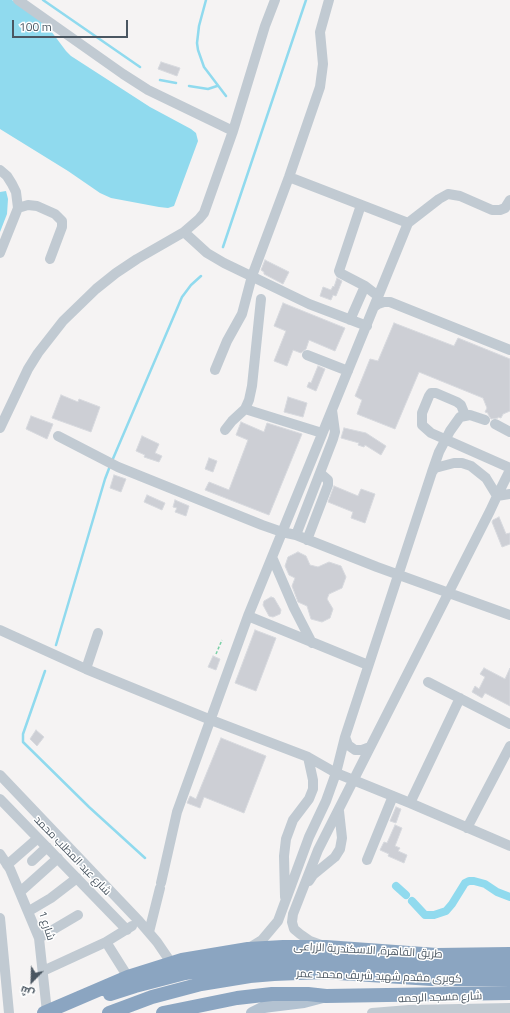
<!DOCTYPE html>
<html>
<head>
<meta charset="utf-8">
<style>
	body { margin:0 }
	#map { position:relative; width:510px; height:1013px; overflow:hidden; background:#f5f3f3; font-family:"Titillium Web",Cairo,sans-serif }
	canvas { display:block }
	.north { position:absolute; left:12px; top:961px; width:40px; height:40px; -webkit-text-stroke:3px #fff; paint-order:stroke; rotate:203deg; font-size:11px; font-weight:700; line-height:16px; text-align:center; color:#4a5661 }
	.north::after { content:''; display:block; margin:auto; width:14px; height:18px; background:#4a5661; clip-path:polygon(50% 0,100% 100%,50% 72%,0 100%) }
	.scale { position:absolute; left:12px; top:20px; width:116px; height:18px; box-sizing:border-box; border:2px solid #4a5661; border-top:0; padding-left:5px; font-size:12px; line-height:14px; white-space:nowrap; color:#4a5661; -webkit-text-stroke:3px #fff; paint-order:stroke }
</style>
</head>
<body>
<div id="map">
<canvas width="510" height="1013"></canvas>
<div class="north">ش</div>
<div class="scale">100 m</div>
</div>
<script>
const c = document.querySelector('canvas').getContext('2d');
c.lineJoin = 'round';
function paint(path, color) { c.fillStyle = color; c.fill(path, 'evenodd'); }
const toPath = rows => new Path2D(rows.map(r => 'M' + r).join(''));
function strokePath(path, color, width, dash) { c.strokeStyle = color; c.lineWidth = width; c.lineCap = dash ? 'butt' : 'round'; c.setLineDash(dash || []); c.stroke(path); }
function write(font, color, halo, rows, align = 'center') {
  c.font = font + ' "Titillium Web",Cairo,sans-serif'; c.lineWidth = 3; c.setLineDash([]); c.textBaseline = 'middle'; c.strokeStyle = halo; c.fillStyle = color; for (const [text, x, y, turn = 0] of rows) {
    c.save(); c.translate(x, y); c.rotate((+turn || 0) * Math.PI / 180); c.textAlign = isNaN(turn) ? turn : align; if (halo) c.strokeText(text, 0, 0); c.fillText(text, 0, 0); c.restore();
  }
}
paint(toPath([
	[0,0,12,0,35,16,45,23,66,51,71,56,150,107,191,129,196,133,198,141,174,206,168,208,159,207,111,198,100,193,68,171,0,129],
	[6,191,8,199,7,214,0,232,0,192]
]), '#90daee');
strokePath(toPath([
	[43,0,140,67],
	[206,0,199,26,197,43,198,50,204,67,226,96],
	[160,80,176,83],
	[189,86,208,89,217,86],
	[223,247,306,0],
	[112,461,182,297,191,285,201,276],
	[56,645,105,479,110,466],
	[45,671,23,734,23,742,89,807,145,858]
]), '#90daee', 2.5);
strokePath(toPath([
	[396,886,406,895],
	[412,901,425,915,434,915,446,911,452,904,465,883,469,881,474,881,485,884,497,892,510,897]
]), '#90daee', 8);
const building = toPath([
	[161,62,180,68,177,76,158,69,161,62],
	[265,260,289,272,283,284,264,274,264,272,261,270,265,260],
	[337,278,342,281,336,296,333,295,331,300,320,296,323,287,331,290,333,286,334,287,337,278],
	[283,303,345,328,335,351,309,340,306,349,301,353,293,350,287,366,274,361,286,331,274,326,283,303],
	[394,323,454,346,458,338,510,359,510,411,503,414,501,418,498,417,498,418,491,419,488,414,488,413,485,412,487,408,483,398,419,372,395,429,357,414,362,400,355,396,370,359,378,361,394,323],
	[318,366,325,369,316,391,307,387,309,382,311,383,318,366],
	[61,395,78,402,79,399,100,407,91,432,52,418,61,395],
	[288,397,307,403,303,417,284,412,288,397],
	[31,416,53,424,47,439,26,429,31,416],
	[241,422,264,432,267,423,302,434,269,515,205,490,209,482,229,490,248,440,236,435,241,422],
	[344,428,366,433,386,446,381,455,365,445,364,447,358,445,359,443,341,438,344,428],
	[142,436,159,444,155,453,162,456,159,462,144,457,145,455,136,451,142,436],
	[209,458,217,461,213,472,205,469,209,458],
	[114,475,126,479,121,492,110,488,114,475],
	[334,486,358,496,361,489,375,494,365,523,351,518,353,512,328,502,334,486],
	[147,495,165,503,162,510,144,502,147,495],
	[175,500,189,506,186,516,175,512,177,508,173,507,175,500],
	[499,517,506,534,510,533,510,544,502,547,492,522,493,520,499,517],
	[298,552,306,556,310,565,318,567,329,562,341,566,346,577,342,588,329,594,327,599,333,609,330,618,322,622,311,619,307,606,298,602,292,586,295,578,289,575,285,566,288,557,298,552],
	[271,597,274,598,281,610,280,614,273,617,269,616,263,605,264,601,271,597],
	[255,630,276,638,256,691,235,683,255,630],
	[213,656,220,659,216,670,208,667,213,656],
	[484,668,505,679,510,668,510,706,485,693,482,698,472,692,475,686,479,689,485,677,480,674,484,668],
	[36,730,44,737,37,746,30,739,36,730],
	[221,738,266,756,244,813,204,797,200,808,187,803,190,796,196,799,221,738],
	[396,807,401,809,396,823,390,821,396,807],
	[395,825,402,828,395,846,400,848,398,851,407,855,404,863,388,856,389,854,380,850,384,842,387,843,395,825]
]);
paint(building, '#cdcfd5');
strokePath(building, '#d7d9de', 1);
strokePath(toPath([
	[216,654,222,640]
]), '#7ad0a6', 1.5, [3, 2]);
strokePath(toPath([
	[18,0,123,74,148,90,233,131],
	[0,170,7,176,12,184,16,192,18,208,0,253],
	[289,177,408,223],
	[361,205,339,271,340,273,365,286,378,296],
	[18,208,28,205,37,206,55,214,62,221,62,227,50,259],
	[184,232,207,253,224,263,309,304,367,326],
	[374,307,378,304,384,302,390,302,510,350],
	[350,320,365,286],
	[307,355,348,371],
	[215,370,227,341,242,314,252,276,289,177,320,87,323,64,320,32,329,0],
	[245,409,322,433],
	[465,415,461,405,457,402,436,393,431,393,429,396,422,413,422,425,431,433,510,468],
	[495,424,510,432],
	[0,428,28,369,38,353,63,321,96,289,116,273,137,259,184,232,199,219,204,213,233,131,265,26,275,0],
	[225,430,232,421,245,409,249,400,252,386,261,299],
	[58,436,118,467,262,525,282,532,296,535,377,567,510,615],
	[432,472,439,452,450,431,460,417,470,415,485,420],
	[497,496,510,470],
	[497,496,510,494],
	[296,535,333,439,335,432,332,410],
	[307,540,328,485,328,480,320,473],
	[272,557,294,608,312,643],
	[248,616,368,665],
	[0,630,86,669,211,720,308,757,336,773,410,803,510,846],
	[86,669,98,633],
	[428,682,510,724],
	[345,737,348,745,355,750,362,750,370,747],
	[0,775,139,921,157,942,172,964],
	[0,799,127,930],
	[410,803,460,698],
	[467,828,510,746],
	[0,854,10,869,39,938,47,1012],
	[367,860,393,796],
	[32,861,47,847],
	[7,865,38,838],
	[309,881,313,875,335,857,340,849,342,838,339,811],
	[161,883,177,812,248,616,408,223,439,199,448,194,460,196,492,210,500,210,505,208,510,200],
	[20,892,58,858],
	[285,897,284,856,286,839,293,820,309,799,313,789,313,780,308,757],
	[29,911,51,898,77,878],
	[0,918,9,1013],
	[149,932,160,888],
	[39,938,78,915],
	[106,942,128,977],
	[249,948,262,940,278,921,309,837,326,801,336,773,345,737,432,472,435,468,454,463,462,463,471,466,486,478,497,496,490,511,318,850,293,914,292,922,294,929,300,934,310,941,321,945],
	[43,971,106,942,132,926],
	[372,1013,409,1010,510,1008]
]), '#c1cad2', 10);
strokePath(toPath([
	[252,1013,264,1007,271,1006,304,1002,323,997]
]), '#b3c2d1', 12);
strokePath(toPath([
	[110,994,135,986,185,973,237,964,263,961,314,959,340,959,441,966,510,966],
	[44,1013,128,977,182,960,248,949,283,947,326,947,437,955,510,954],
	[109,1013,152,997,201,984,250,976,274,974,323,972,432,979,510,980],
	[163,1013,237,998,272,994,308,994,326,996,510,993]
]), '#8ba5c1', 14);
write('11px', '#4a5661', '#fff', [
	["شارع عبد المطلب محمد",72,856,46],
	["شارع 1",46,926,72],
	["طريق القاهرة, الاسكندرية الزراعى",368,951,3],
	["كوبرى مقدم شهيد شريف محمد عمر",379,977,2],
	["شارع مسجد الرحمه",440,998,-2]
]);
</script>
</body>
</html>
